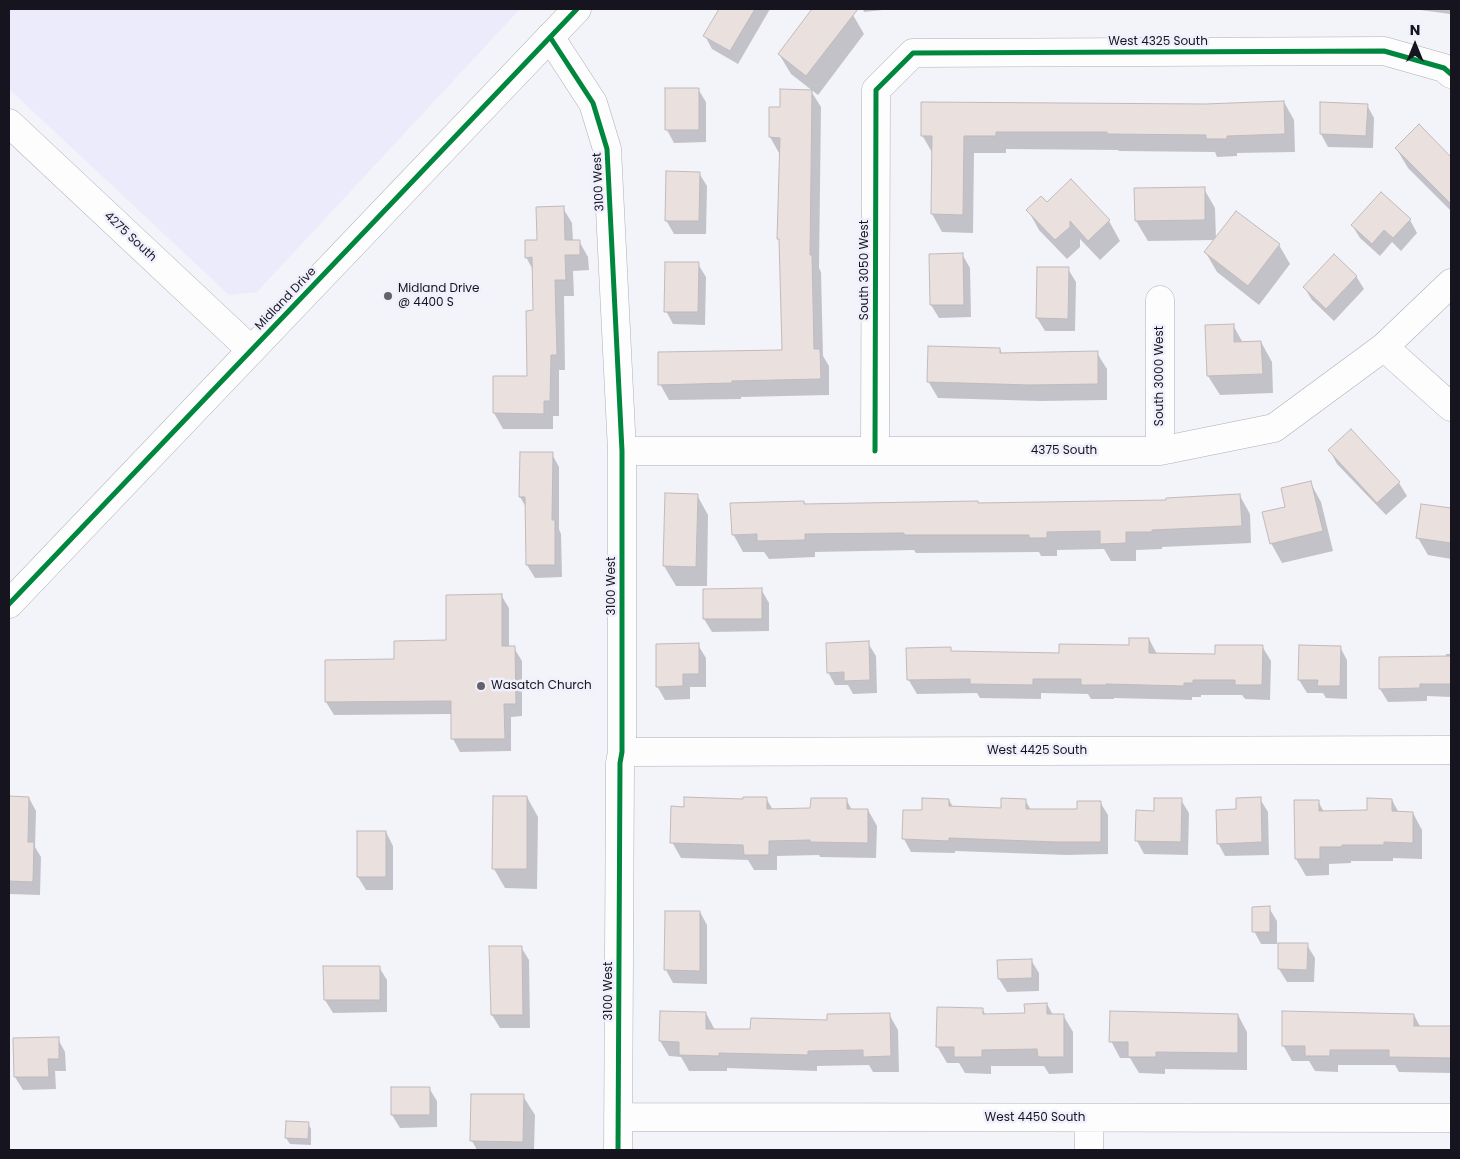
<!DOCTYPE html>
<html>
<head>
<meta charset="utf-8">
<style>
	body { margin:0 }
	#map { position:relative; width:1460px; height:1159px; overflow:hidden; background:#f3f3fa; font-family:Poppins,sans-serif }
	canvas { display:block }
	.frame { position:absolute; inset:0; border:10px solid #15141f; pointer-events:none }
	.north { position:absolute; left:1390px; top:20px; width:50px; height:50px; -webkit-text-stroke:4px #f0f0fd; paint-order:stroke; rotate:0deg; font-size:14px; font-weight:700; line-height:20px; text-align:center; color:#15141f }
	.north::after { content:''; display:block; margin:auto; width:18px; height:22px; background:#15141f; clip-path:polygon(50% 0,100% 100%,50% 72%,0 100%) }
</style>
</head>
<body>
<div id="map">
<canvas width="1460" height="1159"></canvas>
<div class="frame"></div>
<div class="north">N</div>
</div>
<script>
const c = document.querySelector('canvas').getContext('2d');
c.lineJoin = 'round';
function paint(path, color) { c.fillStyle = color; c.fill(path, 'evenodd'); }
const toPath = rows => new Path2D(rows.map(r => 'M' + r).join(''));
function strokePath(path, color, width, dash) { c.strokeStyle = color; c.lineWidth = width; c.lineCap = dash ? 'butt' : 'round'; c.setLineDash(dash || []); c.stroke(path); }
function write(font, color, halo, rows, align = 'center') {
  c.font = font + ' Poppins,sans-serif'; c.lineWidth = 5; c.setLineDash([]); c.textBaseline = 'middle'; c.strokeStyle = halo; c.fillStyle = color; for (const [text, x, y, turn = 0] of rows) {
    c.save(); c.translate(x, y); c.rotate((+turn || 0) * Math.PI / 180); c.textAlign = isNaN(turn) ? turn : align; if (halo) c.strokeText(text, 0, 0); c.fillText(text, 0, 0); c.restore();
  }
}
paint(toPath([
	[9,9,520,9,257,292,229,295,9,89]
]), '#ebebfb');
paint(toPath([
	[720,9,770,9,738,64,712,49,705,36],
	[814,9,845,9,853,15,864,34,818,95,791,74,779,54],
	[863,9,892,9,864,12],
	[1413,9,1451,9,1450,14],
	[698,89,706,102,706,142,674,143,667,130],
	[811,91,821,107,819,268,821,272,823,356,829,366,829,395,741,397,741,399,669,400,660,384,784,351,781,243,778,239,781,153,779,153,770,137,770,108,782,108],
	[1284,102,1294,120,1295,152,1237,153,1237,156,1217,157,1215,152,1119,151,1118,150,1006,149,1006,153,974,153,973,233,942,232,932,214,933,154,922,135,1205,105],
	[1367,105,1374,118,1373,148,1328,147,1321,134],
	[1419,126,1451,159,1451,211,1408,168,1396,148],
	[699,173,707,186,706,234,674,234,666,220],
	[1204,189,1215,208,1216,240,1279,245,1290,264,1259,305,1217,272,1206,253,1216,240,1148,241,1136,221],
	[1047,204,1109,221,1120,241,1100,260,1080,239,1080,247,1067,259,1039,230,1028,210],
	[563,208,572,223,573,241,579,241,588,257,589,270,573,271,574,296,564,296,565,370,559,370,559,416,553,416,553,429,503,429,494,413,528,377,534,312,533,270,526,257],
	[1410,220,1417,233,1401,251,1392,242,1380,256,1360,238,1352,225],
	[962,254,970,268,971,317,939,318,931,305],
	[698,264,706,277,705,325,673,324,666,311],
	[1068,269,1076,282,1075,331,1045,331,1037,318],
	[1356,276,1364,289,1334,321,1312,300,1304,287],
	[1233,325,1243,343,1261,342,1272,362,1273,393,1220,395,1208,376],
	[1000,349,1002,354,1097,353,1107,369,1107,400,1040,401,938,398,928,381],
	[1351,431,1399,483,1407,496,1386,515,1337,464,1330,451],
	[552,454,559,467,559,529,561,534,562,577,535,578,527,565,526,507,520,497],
	[1310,482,1321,502,1333,551,1282,563,1271,543,1287,508],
	[697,495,708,515,707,586,676,586,664,566],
	[1240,496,1250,514,1251,543,1162,547,1162,549,1136,550,1136,561,1111,561,1104,549,1057,550,1057,556,1041,556,1039,552,916,553,914,550,815,552,815,557,769,559,764,552,743,552,733,534,804,502,805,505,978,504,1167,501],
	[1451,497,1451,559,1428,555,1418,538,1450,509],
	[761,589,769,603,769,631,712,632,704,619],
	[501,595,509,608,509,648,514,648,522,661,522,716,511,717,511,751,460,752,453,739,452,714,334,715,326,702,326,661,395,660,448,642],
	[1149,639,1157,654,1216,655,1262,646,1271,661,1270,700,1245,699,1242,695,1201,695,1201,697,1192,697,1192,700,1114,698,1114,699,1091,699,1088,694,1041,693,1041,699,980,698,977,693,917,694,908,679,950,649,952,652,1060,654,1130,647],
	[868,643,876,656,877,693,853,694,848,685,835,685,828,672],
	[698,645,706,658,706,687,690,687,690,699,665,700,657,686],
	[1340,647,1347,660,1347,699,1326,698,1323,693,1307,693,1299,680],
	[1446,654,1451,654,1451,697,1427,696,1427,701,1388,702,1380,689,1446,657],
	[9,797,29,798,36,811,35,847,41,857,40,895,9,894],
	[527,797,538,817,537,889,505,888,494,869],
	[766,798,773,810,812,809,846,799,852,810,868,810,877,826,876,858,820,857,819,855,777,856,777,870,754,870,748,860,681,858,672,842,685,808],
	[1260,799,1268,812,1269,855,1225,856,1218,843,1238,811],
	[949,800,953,807,1002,809,1025,800,1031,810,1078,810,1100,802,1108,815,1108,854,1066,855,955,851,955,853,911,852,904,839,904,811,923,811],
	[1181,800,1189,813,1188,855,1144,854,1137,841],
	[1392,800,1399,813,1413,813,1422,830,1422,859,1393,858,1393,861,1351,861,1351,863,1329,864,1329,875,1306,876,1296,859,1318,801,1324,812,1368,811],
	[386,832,393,846,393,890,366,890,358,877],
	[1269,908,1277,921,1277,944,1261,944,1254,931],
	[666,912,700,912,707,925,707,984,673,983,666,970],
	[1307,945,1315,958,1314,982,1287,982,1279,969],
	[521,947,529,960,530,1028,500,1028,492,1015],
	[1031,960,1039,973,1039,991,1007,992,999,979,999,961],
	[379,967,387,980,387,1012,333,1013,325,1000],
	[1047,1004,1053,1015,1063,1015,1073,1032,1073,1073,1049,1074,1044,1066,991,1066,991,1074,965,1073,959,1063,947,1063,937,1046,982,1009,986,1015,1026,1014],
	[706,1013,715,1030,752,1030,889,1014,898,1030,899,1072,873,1072,869,1065,817,1066,817,1071,727,1068,727,1071,689,1071,681,1057,669,1056,660,1041],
	[1238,1015,1247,1032,1247,1070,1165,1069,1165,1074,1139,1073,1130,1058,1120,1058,1111,1041],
	[1414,1015,1421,1028,1451,1028,1451,1073,1399,1072,1395,1065,1338,1065,1338,1072,1315,1071,1309,1061,1292,1061,1283,1045],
	[58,1039,65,1052,66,1071,55,1071,56,1089,23,1090,15,1077],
	[429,1088,437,1101,437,1127,400,1128,392,1115],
	[523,1096,535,1115,534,1150,477,1150,472,1141],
	[308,1123,311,1129,311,1145,290,1144,286,1138]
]), '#0003');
const building = toPath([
	[719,9,755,9,730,51,703,36,719,9],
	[812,9,858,9,806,76,778,54,812,9],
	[665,88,699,88,699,130,665,130,665,88],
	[780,89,812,90,810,255,812,255,814,349,820,349,821,379,732,381,732,383,658,385,658,352,782,350,779,239,777,239,780,138,769,137,769,107,780,107,780,89],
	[1284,101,1285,134,1227,136,1227,139,1206,139,1206,135,1107,134,1107,132,996,132,996,136,964,136,963,215,931,214,932,136,921,136,921,102,1205,104,1284,101],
	[1320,102,1368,104,1366,136,1320,134,1320,102],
	[1419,124,1451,157,1451,204,1395,148,1419,124],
	[666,171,700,172,699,221,665,221,666,171],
	[1071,179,1110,220,1088,241,1070,221,1070,227,1055,240,1026,210,1041,196,1047,202,1071,179],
	[1205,187,1205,220,1135,221,1134,188,1205,187],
	[1381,192,1411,219,1393,238,1384,230,1372,244,1351,225,1381,192],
	[564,206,565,240,580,240,580,255,565,255,566,280,555,280,557,355,551,355,550,401,544,401,544,414,493,413,493,376,527,376,526,311,533,310,532,257,525,258,525,240,537,240,536,207,564,206],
	[1236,211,1280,244,1248,286,1204,252,1236,211],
	[963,253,964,305,930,305,929,254,963,253],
	[1334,254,1357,276,1326,309,1303,287,1334,254],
	[665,262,699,262,698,312,664,312,665,262],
	[1037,267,1069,267,1068,319,1036,318,1037,267],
	[1234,324,1234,342,1261,341,1263,374,1207,376,1205,325,1234,324],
	[928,346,1000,348,1000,353,1098,351,1098,384,1030,385,927,382,928,346],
	[1351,429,1400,482,1377,503,1328,450,1351,429],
	[520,452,553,452,552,520,555,520,555,565,526,565,525,497,519,497,520,452],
	[1311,481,1323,531,1270,544,1262,512,1285,507,1281,488,1311,481],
	[665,493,698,494,696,567,663,566,665,493],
	[1240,494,1242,526,1152,530,1152,532,1126,532,1126,543,1100,544,1100,531,1047,532,1047,538,1029,538,1029,535,904,535,904,533,805,534,805,540,757,541,757,534,732,535,730,503,804,501,804,504,978,501,978,503,1166,500,1166,498,1240,494],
	[1421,504,1451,508,1451,543,1416,538,1421,504],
	[762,588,762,619,703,619,703,589,762,588],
	[502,594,502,646,515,646,516,704,504,704,505,739,451,739,451,701,325,702,325,660,394,659,394,641,446,640,446,595,502,594],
	[1129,638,1149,638,1149,653,1215,654,1215,645,1263,645,1262,685,1235,685,1235,680,1193,680,1193,683,1184,683,1184,686,1106,684,1106,685,1081,685,1081,679,1033,679,1033,685,970,684,970,679,907,680,906,648,951,647,951,651,1059,653,1059,644,1129,645,1129,638],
	[869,641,870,680,844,681,844,672,827,673,826,643,869,641],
	[699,643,699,674,683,674,683,686,656,687,656,644,699,643],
	[1299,645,1341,646,1340,686,1317,686,1318,680,1298,680,1299,645],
	[1451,656,1451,684,1420,684,1420,688,1379,689,1379,657,1451,656],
	[9,796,29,797,28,842,34,842,33,882,9,881,9,796],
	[493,796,527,796,527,869,492,869,493,796],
	[684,797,743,799,743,797,767,797,767,809,810,808,811,798,847,798,847,809,868,809,868,843,810,842,810,840,769,841,769,855,744,855,743,845,670,843,671,806,684,807,684,797],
	[1261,797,1262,842,1217,844,1216,810,1236,809,1236,798,1261,797],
	[922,798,949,799,949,806,1001,808,1001,798,1026,799,1026,809,1077,809,1077,801,1101,801,1101,842,1057,842,949,838,949,841,902,839,903,810,922,810,922,798],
	[1154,798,1182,798,1181,842,1135,841,1136,810,1154,811,1154,798],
	[1367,798,1392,799,1392,811,1413,812,1413,843,1384,842,1384,845,1342,845,1342,847,1320,847,1320,859,1295,859,1294,800,1319,800,1319,811,1367,810,1367,798],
	[357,831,386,831,386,877,357,877,357,831],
	[1270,906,1270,932,1252,932,1252,907,1270,906],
	[665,911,700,911,700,971,664,970,665,911],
	[1278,943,1308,943,1307,970,1278,969,1278,943],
	[489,946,522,946,523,1015,491,1015,489,946],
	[1032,959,1032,978,998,979,997,960,1032,959],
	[323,966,380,966,380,1000,324,1000,323,966],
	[1047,1003,1047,1014,1064,1014,1064,1057,1038,1057,1037,1049,982,1050,982,1057,954,1057,954,1047,936,1047,937,1007,983,1008,983,1014,1025,1013,1024,1004,1047,1003],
	[660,1011,706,1012,706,1029,750,1029,751,1018,827,1020,827,1014,890,1013,891,1056,863,1057,863,1050,808,1051,808,1055,719,1053,719,1056,679,1055,679,1042,659,1041,660,1011],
	[1110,1011,1238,1014,1238,1053,1156,1052,1156,1057,1128,1057,1128,1042,1109,1042,1110,1011],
	[1282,1011,1414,1014,1414,1026,1451,1026,1451,1058,1389,1057,1389,1050,1330,1050,1330,1056,1305,1056,1305,1046,1282,1046,1282,1011],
	[59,1037,59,1059,48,1059,49,1077,14,1077,13,1038,59,1037],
	[391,1087,430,1087,430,1115,391,1115,391,1087],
	[471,1094,524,1094,523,1142,470,1141,471,1094],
	[286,1121,309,1122,308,1139,285,1138,286,1121]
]);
paint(building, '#eae0de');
strokePath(building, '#c0babb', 1);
const minor = toPath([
	[550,37,593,103,607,149,622,451,622,752,620,763,618,1150],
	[9,123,251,350],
	[1160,300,1160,451],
	[1384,347,1451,407],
	[622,451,1160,451,1274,428,1384,347,1451,283],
	[875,451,876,90,913,53,1384,51,1444,68,1451,74],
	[622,752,1451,750],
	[618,1117,1451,1118],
	[1089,1150,1089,1118]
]);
const major = toPath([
	[9,604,577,9]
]);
strokePath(minor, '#aeaeb6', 29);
strokePath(major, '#aeaeb6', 29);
strokePath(minor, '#fdfdfe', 28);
strokePath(major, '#fdfdfe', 28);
strokePath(toPath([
	[550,37,593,103,607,149,622,451,622,752,620,763,618,1150],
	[875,451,876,90,913,53,1384,51,1444,68,1451,74],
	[9,604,577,9]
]), '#00873e', 5);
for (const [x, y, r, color] of [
	[388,296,5,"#63626c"],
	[481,686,5,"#63626c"]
]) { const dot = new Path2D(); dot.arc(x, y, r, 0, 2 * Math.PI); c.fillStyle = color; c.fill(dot); strokePath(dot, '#f0f0fd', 2); }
write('12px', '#15141f', '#f0f0fd', [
	["West 4325 South",1158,42],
	["3100 West",599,182,-93],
	["4275 South",130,237,43],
	["South 3050 West",865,270,-90],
	["Midland Drive",286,299,-46],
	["South 3000 West",1160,376,-90],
	["4375 South",1064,451],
	["3100 West",612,586,-90],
	["West 4425 South",1037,751],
	["3100 West",609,991,-90],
	["West 4450 South",1035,1118]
]);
write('12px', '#15141f', '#f0f0fd', [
	["Midland Drive",398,289],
	["@ 4400 S",398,303],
	["Wasatch Church",491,686]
], 'left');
</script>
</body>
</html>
